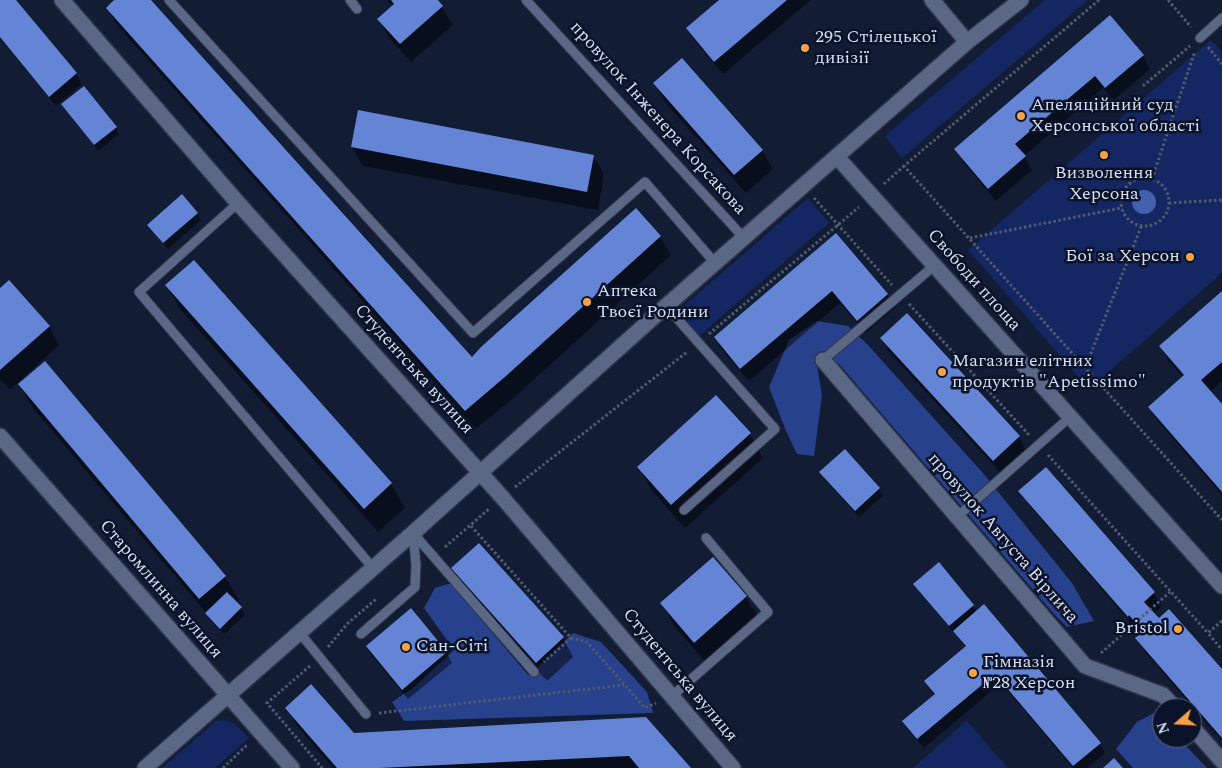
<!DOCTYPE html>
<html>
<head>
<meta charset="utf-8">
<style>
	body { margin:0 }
	#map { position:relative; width:1222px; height:768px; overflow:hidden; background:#121c35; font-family:Spectral,serif }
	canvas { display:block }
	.north { position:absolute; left:1152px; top:698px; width:50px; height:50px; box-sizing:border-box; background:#0a132a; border:1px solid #5c6579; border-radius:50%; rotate:251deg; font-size:14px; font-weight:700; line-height:20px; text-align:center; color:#d7dff0 }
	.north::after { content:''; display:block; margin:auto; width:18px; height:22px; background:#f5a345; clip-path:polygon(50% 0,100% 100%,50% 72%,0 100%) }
</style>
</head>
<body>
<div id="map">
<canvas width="1222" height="768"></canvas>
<div class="north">N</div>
</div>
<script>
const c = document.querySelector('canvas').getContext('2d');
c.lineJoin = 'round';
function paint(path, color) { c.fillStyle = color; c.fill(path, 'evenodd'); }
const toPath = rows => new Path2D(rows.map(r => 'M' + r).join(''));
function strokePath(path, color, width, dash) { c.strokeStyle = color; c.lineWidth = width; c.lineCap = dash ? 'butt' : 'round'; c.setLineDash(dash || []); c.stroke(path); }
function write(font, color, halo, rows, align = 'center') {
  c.font = font + ' Spectral,serif'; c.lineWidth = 5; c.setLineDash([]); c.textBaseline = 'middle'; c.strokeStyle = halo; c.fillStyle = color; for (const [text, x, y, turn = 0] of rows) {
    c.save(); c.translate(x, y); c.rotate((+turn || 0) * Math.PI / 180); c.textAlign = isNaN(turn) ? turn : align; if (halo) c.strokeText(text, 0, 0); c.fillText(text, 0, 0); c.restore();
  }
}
paint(toPath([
	[1045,0,1088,0,902,158,885,136],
	[1211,40,1222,52,1222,273,1089,389,968,250],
	[808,198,829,223,699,336,678,311],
	[224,720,235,724,249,738,215,768,162,768,216,721],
	[966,720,1008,768,913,768,966,721]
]), '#142762');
paint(toPath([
	[817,321,848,326,868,345,982,472,1072,583,1094,621,1067,627,1053,613,839,364,816,360,822,395,814,456,797,454,786,431,769,387,789,340],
	[451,583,528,675,534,671,573,633,601,642,647,692,653,713,404,721,392,702,414,687,454,650,424,608,435,588],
	[1154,713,1162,721,1162,738,1178,738,1207,768,1133,768,1116,749,1137,722]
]), '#28418c');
paint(toPath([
	'1132 202a12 12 0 1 1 24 0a12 12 0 1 1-24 0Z'
]), '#4360ae');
paint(toPath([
	[0,0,15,0,76,74,82,84,56,106,0,38],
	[116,0,149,0,472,359,660,237,671,255,517,395,476,429,118,26,108,8],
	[387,0,437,0,453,25,411,62,389,38,379,19,393,7],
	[721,0,811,0,723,74,695,41,688,28],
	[1110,17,1143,56,1150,69,1114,100,1103,88,1024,156,1032,170,996,201,964,163,956,149],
	[655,84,762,150,773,169,746,193,665,102],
	[67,111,116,127,119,134,98,151],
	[352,147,593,156,604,174,598,210,363,166],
	[197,213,201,220,168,249,149,225],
	[835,234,887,295,895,308,866,333,840,303,749,381,723,351,715,338],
	[194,261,391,484,405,508,378,532,180,309,167,286],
	[0,290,49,326,59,345,10,390,0,379],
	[1222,292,1222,381,1210,392,1222,406,1222,495,1157,420,1149,407,1183,377,1168,360,1160,346],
	[881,338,1019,437,1026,450,1001,473,889,352],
	[19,385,225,577,239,600,236,603,245,615,224,634,33,408],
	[750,434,763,458,685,528,652,491,639,467],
	[844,451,879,489,883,496,859,517,825,479,821,472],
	[1046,468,1154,593,1162,606,1153,614,1222,671,1222,741,1145,652,1137,639,1142,635,1138,628,1136,629,1028,504,1020,491],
	[479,545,563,638,573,657,547,681,463,587,453,568],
	[713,558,746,597,760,620,709,666,675,627,662,604],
	[939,564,977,612,1100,743,1105,753,1088,768,1073,768,1001,683,924,748,910,732,904,722,935,696,926,681,966,648,954,631,953,632,919,591],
	[367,647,446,652,452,663,408,699,373,657],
	[287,708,353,734,646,719,688,768,333,768,297,726]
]), '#0007');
paint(toPath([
	[0,0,16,0,77,73,49,97,0,37],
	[114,0,151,0,472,357,481,347,636,208,661,236,506,376,465,411,106,8],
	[391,0,438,0,443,6,400,44,377,19,394,4],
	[719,0,787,0,714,62,686,28],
	[1110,15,1144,55,1105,88,1095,76,1015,144,1026,156,988,189,954,149],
	[682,58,763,150,734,175,653,83],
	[84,86,117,127,94,145,61,104],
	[358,110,594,155,587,192,351,147],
	[182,194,198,213,163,243,147,225],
	[836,233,888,294,857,321,832,291,740,369,714,337],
	[194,260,392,483,364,509,165,285],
	[9,280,50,326,0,370,0,288],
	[1222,291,1222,362,1201,380,1222,404,1222,492,1148,407,1184,375,1159,346],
	[907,313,1020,436,993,461,880,338],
	[45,361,226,576,199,599,18,384],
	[716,395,751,433,671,505,637,467],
	[845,449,880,488,855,511,819,472],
	[1046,467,1155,592,1144,602,1159,618,1169,609,1222,669,1222,738,1135,638,1143,632,1129,615,1128,617,1018,491],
	[479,543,564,637,536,663,451,568],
	[713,557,747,596,694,643,660,603],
	[939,562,974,605,949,626,913,584],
	[227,592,242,607,220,629,205,613],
	[984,604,1101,743,1073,766,995,674,917,739,902,721,935,694,924,681,966,646,953,631],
	[411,608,447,652,402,690,366,646],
	[311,684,354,733,646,717,691,768,639,768,629,756,379,768,337,768,285,708],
	[1114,758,1123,768,1103,768]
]), '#6484d6');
const lane = toPath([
	[169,0,473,333,645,182,715,263],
	[350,0,357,9],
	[526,0,744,238],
	[1200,38,1222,18],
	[238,203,139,292,373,568],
	[666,306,775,429,684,510],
	[823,360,934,266],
	[958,516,1070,417],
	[413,533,534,672],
	[299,632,366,714],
	[361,634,415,587,416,565,413,534],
	[672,696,768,612,706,538]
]);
const street = toPath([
	[62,0,238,203,502,497,733,768],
	[932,0,967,42],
	[837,157,1222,586],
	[823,360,1085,666,1163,695,1175,708],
	[1192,727,1222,761],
	[145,768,413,533,666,306,967,42,1021,0]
]);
const secondary = toPath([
	[0,436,292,768]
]);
strokePath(lane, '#31364a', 11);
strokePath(street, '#31364a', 18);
strokePath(secondary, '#31364a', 18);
strokePath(toPath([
	[1099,0,904,166,1222,520],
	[1168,0,1191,27],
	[1208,47,1222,64],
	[1143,86,1190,46],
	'1121 202a24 24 0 1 1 48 0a24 24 0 1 1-48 0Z',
	[1152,179,1195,51],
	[884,184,904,166],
	[814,198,892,285],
	[1169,203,1222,200],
	[970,238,1121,208],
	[909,304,1030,436],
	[709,334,859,207],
	[1085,368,1141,227],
	[1048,455,1208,633],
	[515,487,687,352],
	[471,526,571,638,544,662],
	[445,547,489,509],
	[1222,621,1208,633,1222,650],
	[571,638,587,642,645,708,656,703],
	[328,647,347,624,376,599],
	[1101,653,1170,592],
	[310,666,267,703,322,768],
	[379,713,624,685],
	[223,768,248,744]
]), '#505a70', 3, [2.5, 2.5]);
strokePath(lane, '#5a6785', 9);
strokePath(street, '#5a6785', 15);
strokePath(secondary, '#5a6785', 15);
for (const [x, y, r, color] of [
	[805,48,5,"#f5a345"],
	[1021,116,5,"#f5a345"],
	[1104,155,5,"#f5a345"],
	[1190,257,5,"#f5a345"],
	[587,302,5,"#f5a345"],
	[942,372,5,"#f5a345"],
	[1178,629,5,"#f5a345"],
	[406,647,5,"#f5a345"],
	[973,673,5,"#f5a345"]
]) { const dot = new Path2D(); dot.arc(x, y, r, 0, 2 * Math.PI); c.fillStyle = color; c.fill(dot); strokePath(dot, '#0a132a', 2); }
write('18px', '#d7dff0', '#0a132a', [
	["295 Стілецької",815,38],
	["дивізії",815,59],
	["Апеляційний суд",1031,106],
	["Херсонської області",1031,127],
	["Визволення",1104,174,"center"],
	["Херсона",1104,195,"center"],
	["Бої за Херсон",1180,257,"right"],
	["Аптека",597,292],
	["Твоєї Родини",597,313],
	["Магазин елітних",952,362],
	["продуктів \"Apetissimo\"",952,383],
	["Bristol",1168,629,"right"],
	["Сан-Сіті",416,647],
	["Гімназія",983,663],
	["№28 Херсон",983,684]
], 'left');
write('18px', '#d7dff0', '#0a132a', [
	["провулок Інженера Корсакова",657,119,48],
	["Свободи площа",973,281,48],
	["Студентська вулиця",413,370,48],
	["провулок Августа Вірлича",1002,539,49],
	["Старомлинна вулиця",160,590,49],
	["Студентська вулиця",679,676,50]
]);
</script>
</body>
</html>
